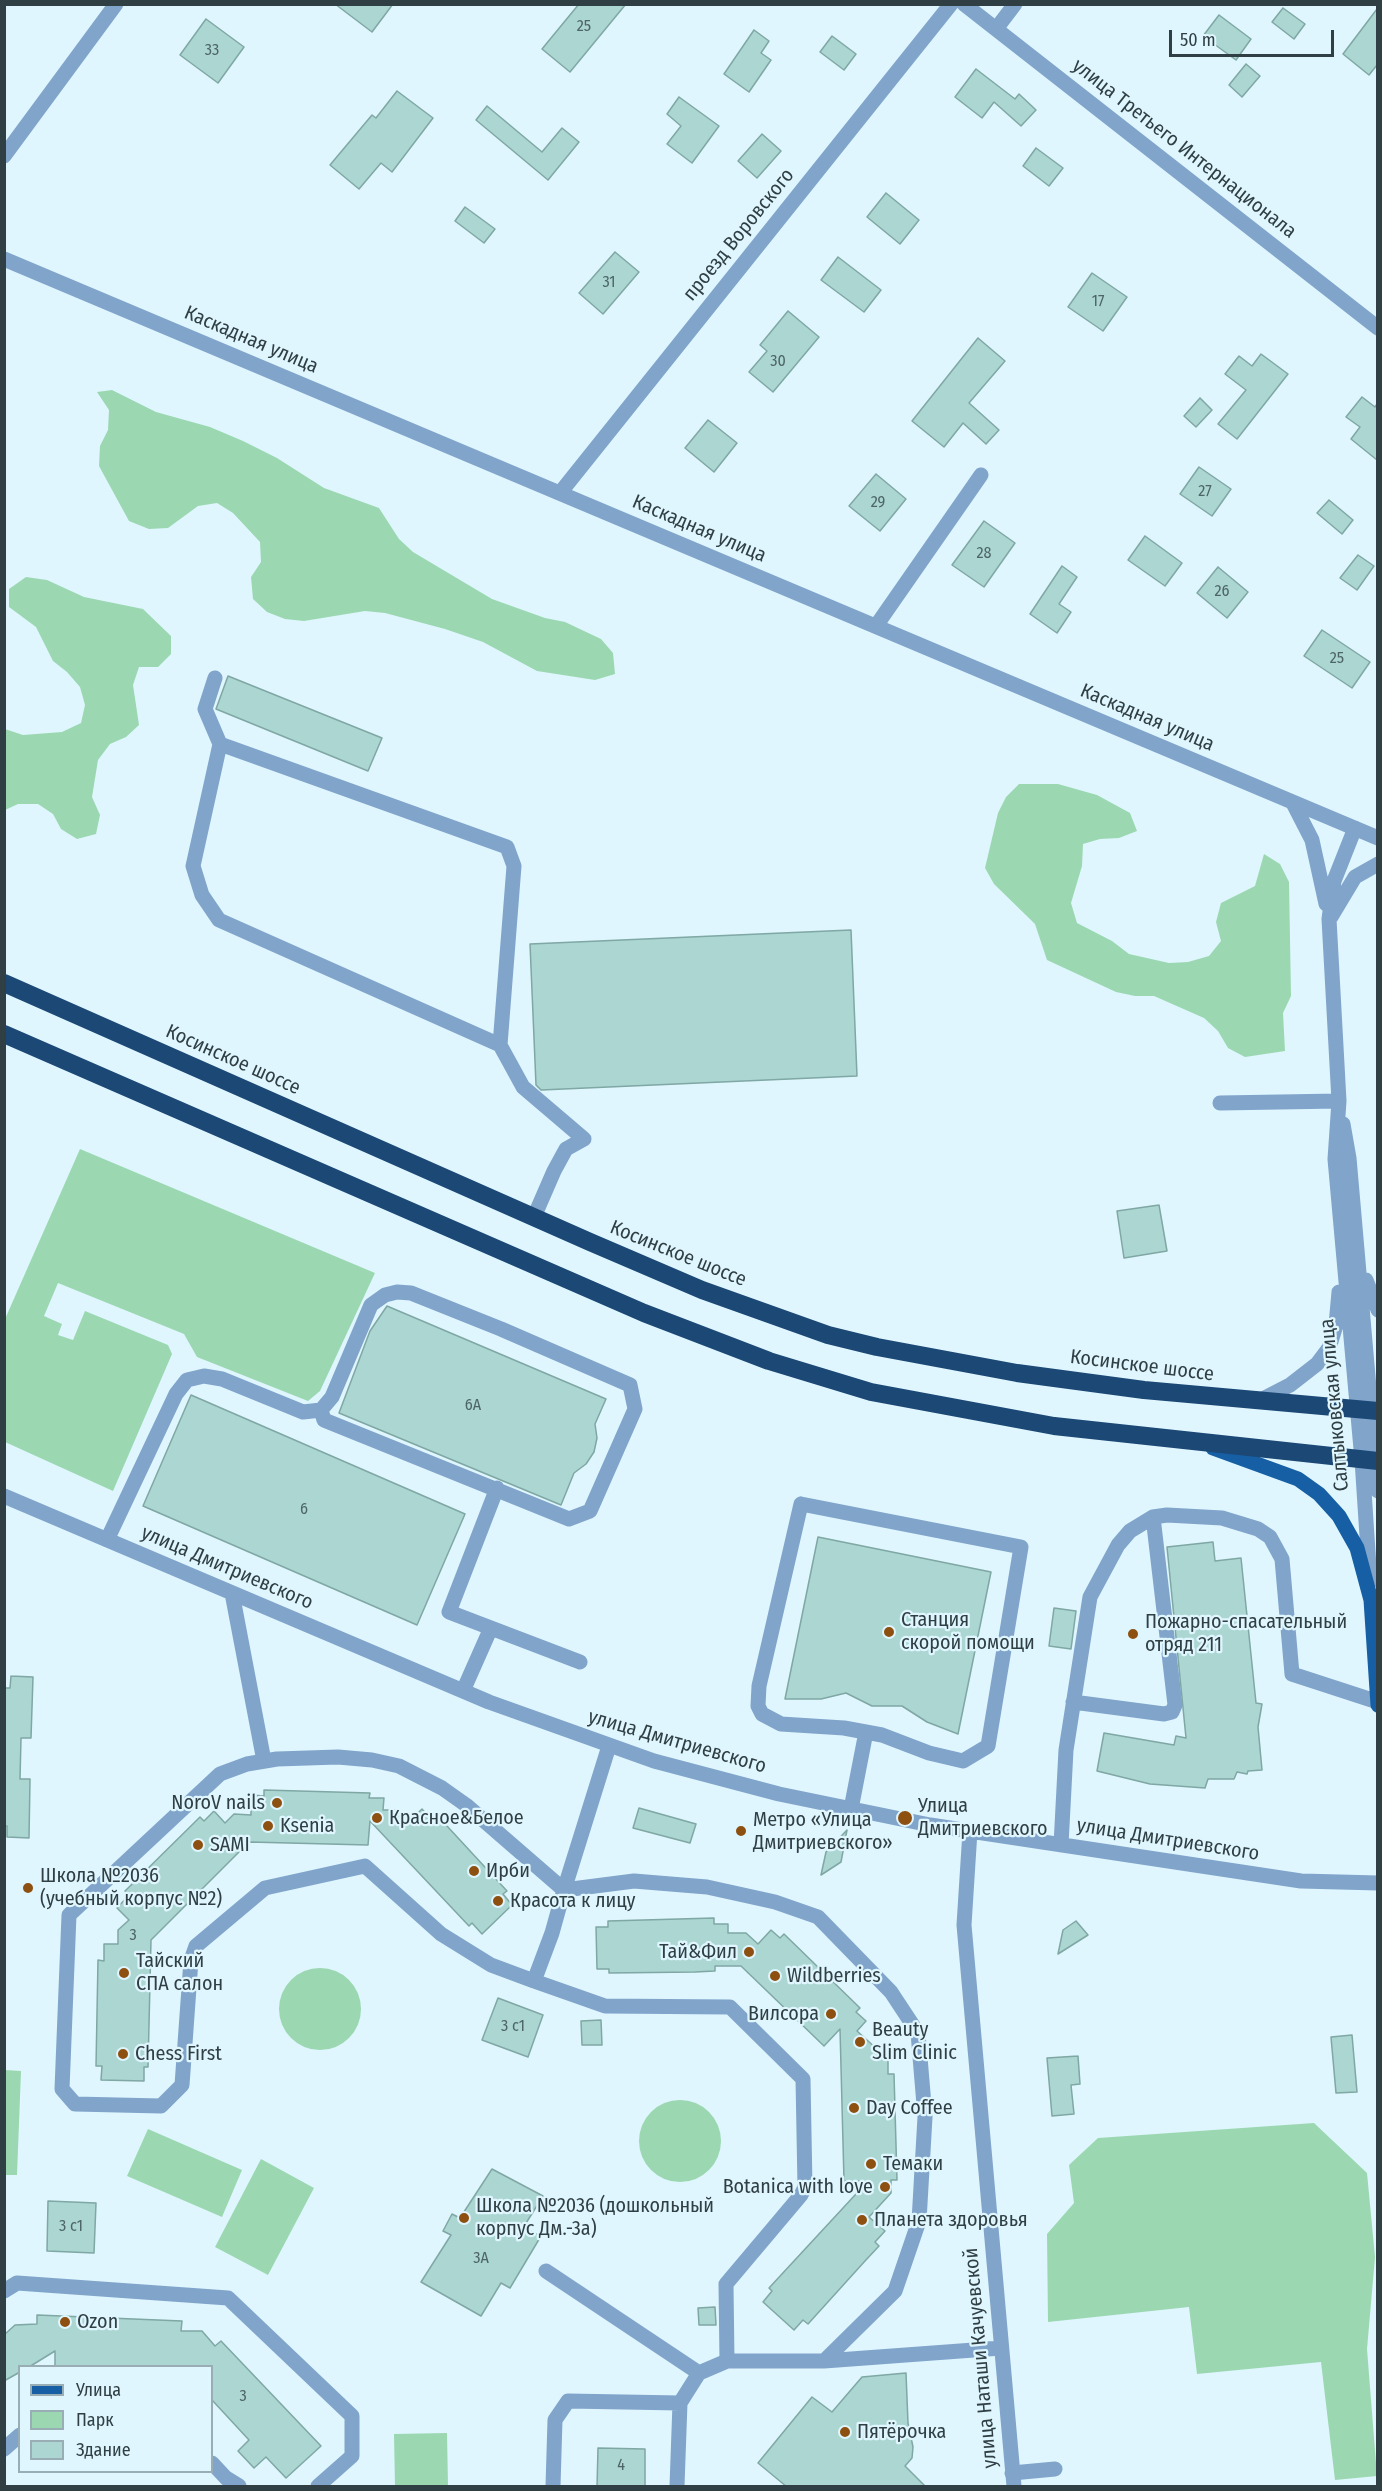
<!DOCTYPE html>
<html>
<head>
<meta charset="utf-8">
<style>
	body { margin:0 }
	#map { position:relative; width:1382px; height:2491px; overflow:hidden; background:#dff6fe; font-family:"Fira Sans Condensed",sans-serif }
	canvas { display:block }
	.frame { position:absolute; inset:0; border:6px solid #2f3f44; pointer-events:none }
	.legend { position:absolute; left:18px; top:2365px; width:195px; height:108px; box-sizing:border-box; background:#dff6fe; border:2px solid #99adb4; margin:0; padding:8px 10px; list-style:none; font-size:18px; color:#2f3f44 }
	.legend li { display:flex; align-items:center; gap:12px; height:30px }
	.legend b { width:30px; border:2px solid #99adb4 }
	.scale { position:absolute; left:1169px; top:30px; width:165px; height:27px; box-sizing:border-box; border:3px solid #2f3f44; border-top:0; padding-left:8px; font-size:18px; line-height:21px; white-space:nowrap; color:#2f3f44; -webkit-text-stroke:4px #dff6fe; paint-order:stroke }
</style>
</head>
<body>
<div id="map">
<canvas width="1382" height="2491"></canvas>
<div class="frame"></div>
<ul class="legend">
<li><b style="height:8px;background:#175fa4"></b>Улица</li>
<li><b style="height:16px;background:#9bd8b1"></b>Парк</li>
<li><b style="height:16px;background:#acd6d2"></b>Здание</li>
</ul>
<div class="scale">50 m</div>
</div>
<script>
const c = document.querySelector('canvas').getContext('2d');
c.lineJoin = 'round';
function paint(path, color) { c.fillStyle = color; c.fill(path, 'evenodd'); }
const toPath = rows => new Path2D(rows.map(r => 'M' + r).join(''));
function strokePath(path, color, width, dash) { c.strokeStyle = color; c.lineWidth = width; c.lineCap = dash ? 'butt' : 'round'; c.setLineDash(dash || []); c.stroke(path); }
function write(font, color, halo, rows, align = 'center') {
  c.font = font + ' "Fira Sans Condensed",sans-serif'; c.lineWidth = 4.5; c.setLineDash([]); c.textBaseline = 'middle'; c.strokeStyle = halo; c.fillStyle = color; for (const [text, x, y, turn = 0] of rows) {
    c.save(); c.translate(x, y); c.rotate((+turn || 0) * Math.PI / 180); c.textAlign = isNaN(turn) ? turn : align; if (halo) c.strokeText(text, 0, 0); c.fillText(text, 0, 0); c.restore();
  }
}
paint(toPath([
	[112,390,156,412,210,427,243,441,277,458,324,488,379,508,399,539,413,552,492,599,545,618,565,622,601,639,613,653,615,674,595,680,537,671,483,642,445,629,385,613,365,611,304,621,285,619,267,612,253,599,251,577,261,562,260,542,233,513,217,503,198,506,168,528,149,529,129,521,99,466,100,446,108,430,109,410,97,392],
	[26,577,47,580,84,597,143,609,171,636,171,654,158,667,139,667,133,685,139,725,126,737,110,744,98,760,92,797,100,815,96,834,77,839,61,829,53,814,38,804,18,804,5,810,5,729,23,735,62,732,81,723,85,705,80,687,67,672,53,661,36,627,9,607,9,589],
	[1019,784,1058,784,1097,795,1130,813,1137,831,1119,838,1100,839,1083,844,1082,866,1071,903,1077,923,1112,941,1129,954,1169,963,1188,962,1209,956,1221,941,1216,922,1221,903,1255,886,1264,854,1280,864,1289,882,1291,996,1283,1013,1285,1051,1245,1057,1228,1048,1218,1031,1204,1018,1154,996,1135,996,1116,992,1047,960,1035,924,994,884,985,868,998,813,1006,797],
	[80,1149,375,1273,320,1391,308,1401,197,1357,184,1334,58,1283,44,1316,62,1324,58,1335,73,1340,85,1311,168,1345,172,1354,113,1491,5,1442,5,1319],
	'279 2009a41 41 0 1 1 82 0a41 41 0 1 1-82 0Z',
	[5,2070,21,2071,17,2175,5,2175],
	'639 2141a41 41 0 1 1 82 0a41 41 0 1 1-82 0Z',
	[1314,2123,1367,2173,1375,2257,1367,2349,1377,2476,1335,2480,1321,2362,1197,2374,1189,2307,1048,2322,1047,2234,1074,2203,1069,2165,1098,2138],
	[148,2129,242,2170,222,2217,127,2176],
	[261,2159,314,2188,268,2275,215,2247],
	[447,2433,448,2486,395,2486,394,2434]
]), '#9bd8b1');
const building = toPath([
	[335,4,393,4,372,32,335,4],
	[579,4,626,4,570,72,542,49,579,4],
	[1283,8,1305,24,1294,39,1272,22,1283,8],
	[1377,9,1377,65,1369,75,1343,54,1377,9],
	[1219,15,1251,39,1236,60,1203,36,1219,15],
	[206,19,244,47,218,83,180,55,206,19],
	[754,30,769,41,761,53,771,60,749,92,724,74,754,30],
	[832,36,856,54,844,70,820,52,832,36],
	[1246,64,1260,76,1242,97,1229,85,1246,64],
	[976,69,1015,99,1019,94,1036,110,1021,126,994,102,982,118,955,97,976,69],
	[397,91,433,118,392,172,381,163,359,189,330,165,372,115,376,118,397,91],
	[679,97,719,126,692,163,667,144,681,126,667,114,679,97],
	[487,106,542,152,562,128,579,142,548,180,476,120,487,106],
	[762,134,781,151,757,178,738,161,762,134],
	[1036,148,1063,168,1049,186,1023,166,1036,148],
	[886,193,919,220,900,244,867,217,886,193],
	[465,207,495,229,484,243,455,221,465,207],
	[615,252,639,272,603,314,579,293,615,252],
	[838,257,881,290,864,312,821,280,838,257],
	[1092,273,1127,297,1103,331,1068,307,1092,273],
	[788,311,819,337,773,392,749,372,767,351,760,345,788,311],
	[978,338,1005,361,969,403,999,430,986,444,963,423,944,447,912,421,978,338],
	[1261,354,1288,374,1237,439,1218,424,1246,390,1225,374,1239,356,1252,366,1261,354],
	[1362,397,1375,407,1377,404,1377,460,1351,439,1360,427,1346,417,1362,397],
	[1200,398,1212,410,1196,427,1184,416,1200,398],
	[708,420,737,443,714,472,685,448,708,420],
	[1199,467,1231,489,1212,516,1180,494,1199,467],
	[876,474,906,499,880,531,849,506,876,474],
	[1329,500,1353,520,1342,534,1317,513,1329,500],
	[984,521,1015,543,984,587,952,565,984,521],
	[1145,536,1182,563,1165,586,1128,560,1145,536],
	[1358,555,1374,566,1357,590,1340,578,1358,555],
	[1062,566,1077,577,1059,604,1071,612,1057,633,1030,614,1062,566],
	[1218,567,1248,592,1227,618,1197,593,1218,567],
	[1322,630,1370,662,1352,688,1304,656,1322,630],
	[228,676,382,738,368,771,216,709,228,676],
	[851,930,857,1076,541,1090,536,1085,530,944,851,930],
	[1159,1205,1167,1251,1124,1258,1117,1211,1159,1205],
	[387,1306,606,1399,595,1424,597,1438,594,1452,586,1464,574,1473,561,1505,339,1413,370,1331,387,1306],
	[191,1395,465,1514,417,1625,143,1506,191,1395],
	[818,1537,991,1572,958,1734,927,1722,902,1706,872,1706,846,1693,821,1699,785,1699,818,1537],
	[1213,1542,1215,1561,1241,1558,1256,1703,1262,1704,1258,1727,1262,1770,1248,1771,1247,1774,1237,1772,1234,1779,1208,1779,1205,1788,1150,1784,1097,1771,1104,1733,1174,1745,1176,1736,1186,1738,1167,1547,1213,1542],
	[1054,1608,1076,1611,1071,1649,1049,1646,1054,1608],
	[11,1676,33,1677,31,1738,21,1738,20,1779,30,1779,29,1838,7,1837,7,1826,4,1826,4,1688,10,1688,11,1676],
	[264,1790,370,1793,369,1798,384,1798,383,1810,397,1810,407,1823,422,1809,430,1818,435,1813,507,1891,503,1894,512,1905,482,1934,472,1923,469,1926,370,1821,368,1845,249,1842,151,1940,148,2067,144,2067,144,2081,101,2080,102,2066,96,2066,98,1960,104,1961,104,1944,118,1944,118,1930,129,1920,117,1908,129,1895,125,1891,200,1817,204,1821,214,1811,225,1823,234,1814,251,1815,251,1795,264,1796,264,1790],
	[639,1808,696,1824,690,1843,633,1828,639,1808],
	[847,1830,841,1862,821,1875,826,1852,847,1830],
	[714,1918,714,1924,728,1924,728,1933,746,1933,758,1944,771,1930,780,1938,784,1934,860,2008,856,2012,866,2021,857,2031,888,2059,888,2074,894,2074,897,2180,891,2180,891,2193,869,2217,885,2231,875,2242,879,2246,865,2261,808,2324,803,2320,794,2330,763,2302,772,2291,769,2288,868,2181,844,2181,840,2029,824,2046,741,1966,715,1966,715,1971,695,1972,609,1973,609,1969,597,1969,596,1927,608,1927,608,1921,714,1918],
	[1076,1921,1088,1935,1058,1954,1063,1930,1076,1921],
	[498,1998,543,2015,528,2057,482,2040,498,1998],
	[601,2020,602,2045,582,2045,581,2021,601,2020],
	[1352,2035,1357,2092,1336,2093,1331,2037,1352,2035],
	[1078,2056,1080,2084,1071,2085,1074,2114,1052,2116,1047,2058,1078,2056],
	[492,2169,543,2196,523,2228,541,2236,510,2288,501,2283,481,2316,421,2282,451,2235,443,2231,452,2214,460,2218,492,2169],
	[48,2201,96,2203,94,2253,47,2251,48,2201],
	[715,2307,716,2325,699,2325,698,2308,715,2307],
	[37,2315,182,2321,181,2331,202,2331,215,2346,221,2341,321,2446,286,2478,266,2457,254,2468,238,2451,249,2440,212,2400,212,2367,55,2367,55,2351,29,2367,20,2367,20,2372,4,2381,4,2335,15,2325,37,2324,37,2315],
	[906,2373,908,2423,913,2447,912,2458,905,2466,926,2487,787,2487,758,2463,812,2397,832,2412,862,2377,906,2373],
	[598,2448,645,2449,645,2487,597,2487,598,2448]
]);
paint(building, '#acd6d2');
strokePath(building, '#7fa7a3', 1.5);
strokePath(toPath([
	[964,4,1378,328],
	[996,29,1015,4],
	[4,156,116,4],
	[4,259,1378,838],
	[560,493,951,4],
	[876,626,981,475],
	[215,678,205,709,220,744],
	[1293,803,1312,840,1326,904],
	[1355,828,1334,881,1329,919,1339,1101,1335,1159,1362,1460,1370,1582],
	[1331,917,1355,877,1378,864],
	[500,1045,514,866,507,847,220,744,193,866,202,895,219,920,500,1045,523,1087,584,1139,566,1149,554,1171,534,1217],
	[1220,1103,1339,1101],
	[1343,1124,1349,1158,1378,1491],
	[1366,1280,1378,1310],
	[1259,1401,1290,1385,1317,1364,1329,1348,1336,1325,1339,1292],
	[497,1488,449,1612,580,1662],
	[4,1496,489,1702,654,1761,779,1794,930,1825,1301,1881,1378,1883],
	[801,1504,1021,1547,988,1746,963,1761,929,1753,882,1735,844,1728,781,1724,762,1714,758,1706,759,1686,801,1504],
	[107,1540,176,1394,187,1380,204,1376,222,1379,303,1412,321,1410,332,1397,371,1305,385,1295,397,1292,411,1293,501,1329,630,1385,635,1409,590,1511,569,1519,324,1420,321,1410],
	[232,1593,264,1761],
	[463,1691,490,1630],
	[1073,1702,1164,1714,1172,1712,1175,1705,1153,1517],
	[851,1809,866,1732],
	[970,1831,964,1925,1014,2486],
	[1061,1845,1066,1750,1090,1597,1118,1545,1130,1531,1153,1517,1167,1515,1222,1518,1258,1529,1270,1537,1282,1559,1292,1674,1378,1702],
	[534,1981,491,1965,441,1934,365,1866,265,1888,196,1946,191,1960,182,2085,161,2106,75,2104,62,2089,69,1915,220,1774,247,1764,277,1759,338,1757,372,1760,399,1766,442,1788,466,1805,564,1890,609,1746],
	[546,2271,699,2373],
	[4,2291,17,2283,228,2298,352,2416,352,2456,318,2486],
	[727,2361,726,2284,801,2195,805,2187,803,2079,730,2007,605,2006,534,1981,552,1933,564,1890,634,1881,707,1887,775,1902,818,1917,891,1992,918,2033,925,2117,919,2221,895,2291,824,2361],
	[4,2449,20,2435],
	[212,2463,226,2478,239,2486],
	[1012,2473,1055,2469],
	[553,2486,555,2420,568,2401,680,2403],
	[677,2486,680,2403,699,2373,727,2361,824,2361,1001,2348]
]), '#81a4cb', 15);
strokePath(toPath([
	[1213,1448,1298,1479,1319,1494,1339,1516,1357,1548,1371,1600,1378,1705]
]), '#175fa4', 15);
strokePath(toPath([
	[4,983,590,1242,702,1290,828,1335,877,1347,1017,1373,1144,1390,1378,1411],
	[4,1034,644,1313,769,1361,871,1392,1054,1426,1378,1461]
]), '#1c4876', 18);
for (const [x, y, r, color] of [
	[889,1632,6,"#8d5010"],
	[1133,1634,6,"#8d5010"],
	[277,1803,6,"#8d5010"],
	[377,1818,6,"#8d5010"],
	[905,1818,8,"#8d5010"],
	[268,1826,6,"#8d5010"],
	[741,1831,6,"#8d5010"],
	[198,1845,6,"#8d5010"],
	[474,1871,6,"#8d5010"],
	[28,1888,6,"#8d5010"],
	[498,1901,6,"#8d5010"],
	[749,1952,6,"#8d5010"],
	[124,1973,6,"#8d5010"],
	[775,1976,6,"#8d5010"],
	[831,2014,6,"#8d5010"],
	[860,2042,6,"#8d5010"],
	[123,2054,6,"#8d5010"],
	[854,2108,6,"#8d5010"],
	[871,2164,6,"#8d5010"],
	[885,2187,6,"#8d5010"],
	[464,2218,6,"#8d5010"],
	[862,2220,6,"#8d5010"],
	[65,2322,6,"#8d5010"],
	[845,2432,6,"#8d5010"]
]) { const dot = new Path2D(); dot.arc(x, y, r, 0, 2 * Math.PI); c.fillStyle = color; c.fill(dot); strokePath(dot, '#dff6fe', 2); }
write('16px', '#4e6568', null, [
	["25",584,27],
	["33",212,51],
	["31",609,283],
	["17",1098,302],
	["30",778,362],
	["27",1205,492],
	["29",878,503],
	["28",984,554],
	["26",1222,592],
	["25",1337,659],
	["6А",473,1406],
	["6",304,1510],
	["3",133,1936],
	["3 с1",513,2027],
	["3 с1",71,2227],
	["3А",481,2259],
	["3",243,2397],
	["4",621,2466]
]);
write('20px', '#2f3f44', '#dff6fe', [
	["улица Третьего Интернационала",1184,149,38],
	["проезд Воровского",739,235,-51],
	["Каскадная улица",251,340,23],
	["Каскадная улица",699,529,23],
	["Каскадная улица",1147,718,23],
	["Косинское шоссе",233,1060,24],
	["Косинское шоссе",678,1254,22],
	["Косинское шоссе",1142,1366,7],
	["Салтыковская улица",1335,1405,-95],
	["улица Дмитриевского",227,1568,23],
	["улица Дмитриевского",677,1742,16],
	["улица Дмитриевского",1168,1840,9],
	["улица Наташи Качуевской",981,2358,-95]
]);
write('20px', '#2f3f44', '#dff6fe', [
	["Станция",901,1620],
	["скорой помощи",901,1643],
	["Пожарно-спасательный",1145,1622],
	["отряд 211",1145,1645],
	["NoroV nails",265,1803,"right"],
	["Улица",918,1806],
	["Дмитриевского",918,1829],
	["Красное&Белое",389,1818],
	["Метро «Улица",753,1820],
	["Дмитриевского»",753,1843],
	["Ksenia",280,1826],
	["SAMI",210,1845],
	["Ирби",486,1871],
	["Школа №2036",40,1876],
	["(учебный корпус №2)",40,1899],
	["Красота к лицу",510,1901],
	["Тай&Фил",737,1952,"right"],
	["Тайский",136,1961],
	["СПА салон",136,1984],
	["Wildberries",787,1976],
	["Вилсора",819,2014,"right"],
	["Beauty",872,2030],
	["Slim Clinic",872,2053],
	["Chess First",135,2054],
	["Day Coffee",866,2108],
	["Темаки",883,2164],
	["Botanica with love",873,2187,"right"],
	["Школа №2036 (дошкольный",476,2206],
	["корпус Дм.-3а)",476,2229],
	["Планета здоровья",874,2220],
	["Ozon",77,2322],
	["Пятёрочка",857,2432]
], 'left');
</script>
</body>
</html>
